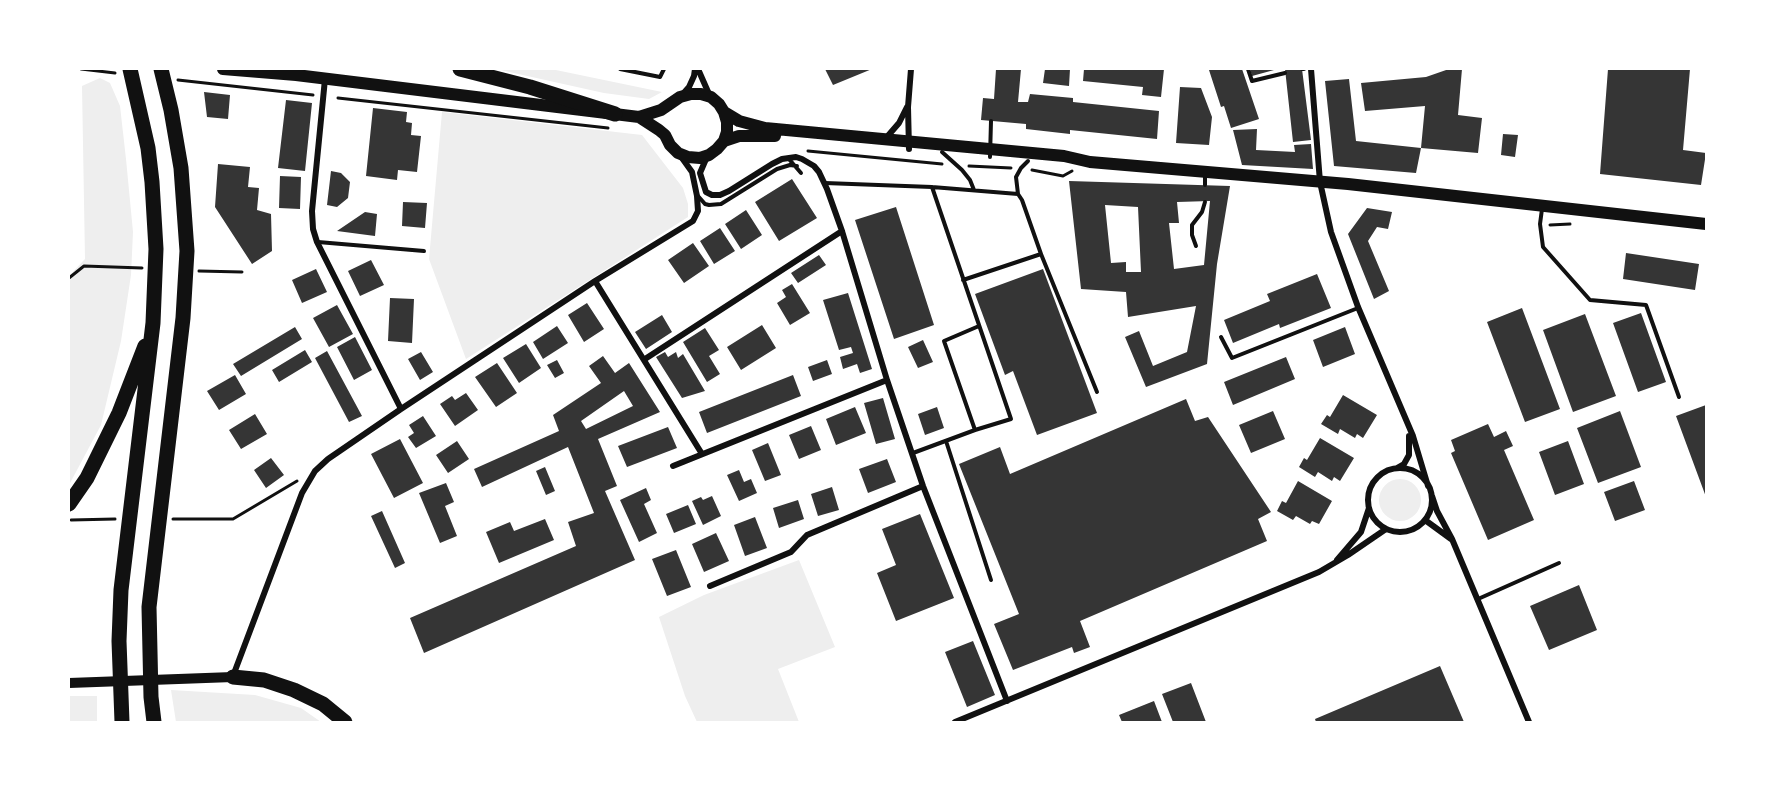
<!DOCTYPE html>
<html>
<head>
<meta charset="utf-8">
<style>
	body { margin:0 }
	#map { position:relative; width:1775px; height:791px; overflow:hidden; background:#fff; font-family:"Alegreya Sans",sans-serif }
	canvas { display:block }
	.frame { position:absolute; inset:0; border:70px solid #fff; pointer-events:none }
</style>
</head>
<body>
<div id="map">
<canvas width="1775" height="791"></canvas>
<div class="frame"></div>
</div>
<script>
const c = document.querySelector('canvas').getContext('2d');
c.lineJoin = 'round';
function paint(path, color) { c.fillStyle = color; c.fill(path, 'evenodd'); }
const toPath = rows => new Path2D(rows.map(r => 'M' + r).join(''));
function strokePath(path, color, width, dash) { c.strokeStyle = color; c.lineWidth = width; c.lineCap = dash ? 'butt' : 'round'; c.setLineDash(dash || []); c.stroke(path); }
paint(toPath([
	[496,69,551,69,662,92,649,99,604,93],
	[100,78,110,83,120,106,126,159,133,232,131,275,121,341,101,425,69,485,69,276,85,259,82,86],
	[442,112,642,135,683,188,688,204,688,217,466,359,429,259],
	'1379 500a21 21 0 1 1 42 0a21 21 0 1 1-42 0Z',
	[799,560,835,647,778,669,799,722,697,722,685,696,659,617,704,595],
	[171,690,255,695,301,708,321,722,176,722],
	[69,696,97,696,97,722,69,722]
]), '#eee');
paint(toPath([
	[825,69,872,69,833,85],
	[996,69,1021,69,1018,102,1028,102,1030,94,1073,98,1073,102,1159,111,1157,139,1070,130,1070,134,1026,129,1026,124,981,120,983,98,994,99],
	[1045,69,1070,69,1069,86,1043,83],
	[1084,69,1164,69,1161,97,1142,95,1143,87,1083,81],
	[1213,69,1242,69,1259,119,1231,128,1224,106,1221,107,1209,70],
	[1250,69,1274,69,1274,70,1252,76],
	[1285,69,1302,69,1311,140,1293,142],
	[1449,69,1462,69,1458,115,1482,118,1478,153,1421,148,1425,106,1365,111,1361,83,1426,77],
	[1608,69,1690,69,1683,150,1706,153,1701,185,1600,174],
	[1349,79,1356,141,1421,148,1416,173,1334,166,1325,81],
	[1180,87,1201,88,1212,117,1209,145,1176,143],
	[204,92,230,95,228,119,207,117],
	[286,100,312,103,305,171,278,168],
	[373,108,407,112,406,122,412,123,411,135,421,136,417,172,398,170,397,180,366,176],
	[1257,129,1256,150,1295,152,1294,145,1311,144,1313,169,1242,165,1233,130],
	[1503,134,1518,135,1515,157,1501,155],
	[218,164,250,167,248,187,259,188,257,210,271,214,272,251,252,264,215,207],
	[331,171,341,173,350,182,348,198,337,207,327,205],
	[280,176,301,177,300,209,279,208],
	[792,179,817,218,779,241,755,202],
	[1069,181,1230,186,1217,264,1207,364,1146,387,1125,337,1139,331,1153,366,1187,352,1196,306,1128,317,1126,292,1081,289],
	[1210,201,1204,265,1174,269,1169,223,1179,223,1177,202],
	[1105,205,1138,207,1141,272,1126,272,1126,262,1111,263],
	[403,202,427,203,425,228,402,226],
	[896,207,934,325,894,339,855,220],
	[1367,208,1392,212,1388,229,1377,227,1368,241,1389,291,1374,299,1348,234],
	[746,210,762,235,741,249,725,224],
	[365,212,377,214,375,236,337,231],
	[720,228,735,251,714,264,700,241],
	[693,243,709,266,684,283,668,260],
	[1626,253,1699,264,1695,290,1623,279],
	[819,255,826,265,798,283,791,273],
	[371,260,384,285,360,296,348,271],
	[316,269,327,292,302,303,292,280],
	[1043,269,1097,413,1037,435,1013,371,1005,375,975,294],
	[1317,274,1331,308,1280,328,1279,324,1233,343,1224,320,1270,301,1267,294],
	[792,284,810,313,790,325,777,303,786,297,782,290],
	[848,293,872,369,860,373,857,364,843,369,840,357,853,353,851,347,839,350,823,300],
	[390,298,414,299,412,343,388,341],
	[587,303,604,329,584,342,568,315],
	[337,305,353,334,329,347,313,318],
	[1522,308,1560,409,1525,422,1487,322],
	[1641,313,1666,382,1638,392,1613,323],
	[1585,314,1616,396,1573,412,1543,330],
	[662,315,672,332,646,349,635,332],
	[762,325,776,348,741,370,727,347],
	[557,326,568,343,543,359,533,342],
	[295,327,302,339,241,376,233,364],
	[1345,327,1355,354,1323,367,1313,340],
	[705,328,719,350,709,356,720,374,707,382,683,342],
	[355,337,372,370,354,380,337,347],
	[923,340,933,362,918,368,908,347],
	[526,344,541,368,519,383,503,358],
	[305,350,312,362,279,382,272,370],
	[327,351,362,416,349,422,315,358],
	[421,352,433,372,420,380,408,359],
	[665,352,668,357,676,352,678,358,683,354,705,391,682,398,656,357],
	[603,356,615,373,629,363,660,412,598,439,617,486,605,491,635,560,424,653,410,618,576,546,568,522,594,513,568,447,482,487,474,469,559,431,553,415,601,383,589,366],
	[624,391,633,406,586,429,581,421],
	[1286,357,1295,379,1233,405,1224,382],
	[557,360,564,373,555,378,547,365],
	[827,360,832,374,813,381,808,367],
	[497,363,517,393,496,407,475,377],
	[235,375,246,394,219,410,207,391],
	[793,375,801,396,707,433,699,412],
	[466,393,478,410,455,426,440,404,452,396,455,400],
	[1343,395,1377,415,1363,438,1357,434,1355,438,1340,429,1338,434,1321,424,1327,415,1330,417],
	[883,398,895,439,876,444,864,403],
	[1186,399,1195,421,1208,417,1271,512,1258,519,1267,541,1080,621,1090,647,1074,653,1072,647,1013,670,994,624,1019,614,959,464,1000,447,1010,474],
	[1706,405,1706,497,1676,416],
	[855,407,866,433,836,445,826,419],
	[937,407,944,428,925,435,918,414],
	[1273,411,1285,439,1251,453,1239,425],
	[1620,411,1641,467,1598,483,1577,428],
	[255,414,267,434,241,449,229,430],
	[423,416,436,436,416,448,408,437,414,433,409,425],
	[1488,424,1494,437,1506,431,1513,446,1504,450,1534,520,1488,540,1451,453,1455,451,1451,440],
	[811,426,821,450,799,459,789,435],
	[668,427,677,448,627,467,618,446],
	[1320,438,1354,458,1340,481,1334,477,1332,481,1318,472,1315,477,1299,467,1304,458,1307,460],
	[400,439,423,483,394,498,371,454],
	[457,441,469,459,448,473,436,455],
	[1568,441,1584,484,1555,495,1539,452],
	[768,443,781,475,765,481,752,450],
	[271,458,284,475,266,488,254,470],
	[887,459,896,482,868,493,859,469],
	[545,467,555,491,546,495,536,471],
	[739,470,744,482,751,479,757,493,739,501,727,475],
	[1298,481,1332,501,1319,524,1312,521,1310,524,1296,516,1293,520,1277,511,1282,501,1286,503],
	[1634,481,1645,510,1615,521,1604,492],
	[446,483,454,502,445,506,457,536,440,543,419,493],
	[832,487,839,510,818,516,811,494],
	[646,488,651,500,644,504,657,533,639,542,620,500],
	[712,496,721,516,703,525,692,501,701,497,703,500],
	[798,500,804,519,779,528,773,508],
	[688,505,696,524,674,533,666,514],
	[382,511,405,563,395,568,371,516],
	[920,514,954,598,896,621,877,573,896,565,882,529],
	[755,517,767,548,745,556,734,525],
	[545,519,554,540,499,563,486,532,510,522,514,531],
	[716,533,729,561,704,572,692,544],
	[676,550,691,587,667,596,652,559],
	[1579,585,1597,630,1549,650,1530,606],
	[973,641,995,695,967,707,945,652],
	[1440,666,1464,722,1316,722,1315,719],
	[1191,683,1206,722,1173,722,1162,694],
	[1154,701,1162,722,1122,722,1119,715]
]), '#353535');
strokePath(toPath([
	[81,69,115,73],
	[178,80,313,95],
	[338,98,608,128],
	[808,151,942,164],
	[969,166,1011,168],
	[1032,170,1063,176,1072,171],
	[1550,225,1570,224],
	[199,271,242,272],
	[69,278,84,266,142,268],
	[173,519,233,519,297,481],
	[71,520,115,519]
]), '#111', 3);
strokePath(toPath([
	[620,69,660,77,664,69],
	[1248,69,1252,81,1285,73],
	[1302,69,1304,69],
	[942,152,962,170,970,180,974,190],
	[990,157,991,121],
	[788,158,801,173],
	[1028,161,1021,168,1016,177,1018,194,1022,200,1041,254,1097,392],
	[1205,173,1205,185],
	[825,183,932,187,1018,194],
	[698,196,705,204,709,205,721,204,777,169,790,165,797,166],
	[1542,209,1540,224,1543,247,1590,300,1646,305,1679,397],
	[318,242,424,251],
	[1196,246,1192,235,1192,225,1202,212,1205,202],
	[963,280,1041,254],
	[1221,337,1232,358,1358,308],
	[975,430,944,341,979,326],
	[946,441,991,580],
	[913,453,975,430,1011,419,932,187],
	[1478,599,1559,563]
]), '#111', 4);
strokePath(toPath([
	[698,69,709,94],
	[1311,69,1320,182,1331,232,1358,307,1413,436,1428,486],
	[325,79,312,211,313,229,317,242,401,409],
	[682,95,689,87,694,76,695,69],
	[886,138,899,123,907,107],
	[909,149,908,107,911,69],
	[706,159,700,173,706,192,712,195,720,195,729,191,772,164,782,159,796,157,802,159,814,166,819,172,827,189,842,231,887,380,923,486,1007,701],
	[595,281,702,454],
	[645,359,842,231],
	[673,466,887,380],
	[1397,468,1404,464,1409,455,1409,436],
	'1368 500a32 32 0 1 1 64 0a32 32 0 1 1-64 0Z',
	[1432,496,1437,511,1452,539,1529,722],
	[1425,520,1451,539],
	[1337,560,1361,532,1369,508],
	[710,586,791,552,807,535,923,486],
	[233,676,302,493,315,471,328,459,401,409,595,281,693,221,698,211,697,196,692,172,682,158],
	[955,722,1319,572,1348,555,1386,529]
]), '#111', 6);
strokePath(toPath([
	[69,683,233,677]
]), '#111', 10);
strokePath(toPath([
	[223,69,296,75,639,117,661,110,680,97,691,94,701,94,711,97,719,104,724,112,727,122,727,132,724,141,717,149,709,155,700,158,688,157,678,153,670,145,665,135,659,130,639,117],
	[724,112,739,121,765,128,1064,156,1090,162,1348,184,1706,224],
	[724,141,739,136,775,136]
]), '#111', 12);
strokePath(toPath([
	[460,69,530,87,615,114],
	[69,504,87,478,119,413,145,346],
	[233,677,264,680,294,690,323,704,345,722],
	[122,722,119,641,121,590,153,323,156,249,152,182,148,148,130,69],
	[154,722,151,697,149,607,183,318,187,251,181,168,171,110,161,69]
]), '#111', 15);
</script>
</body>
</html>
